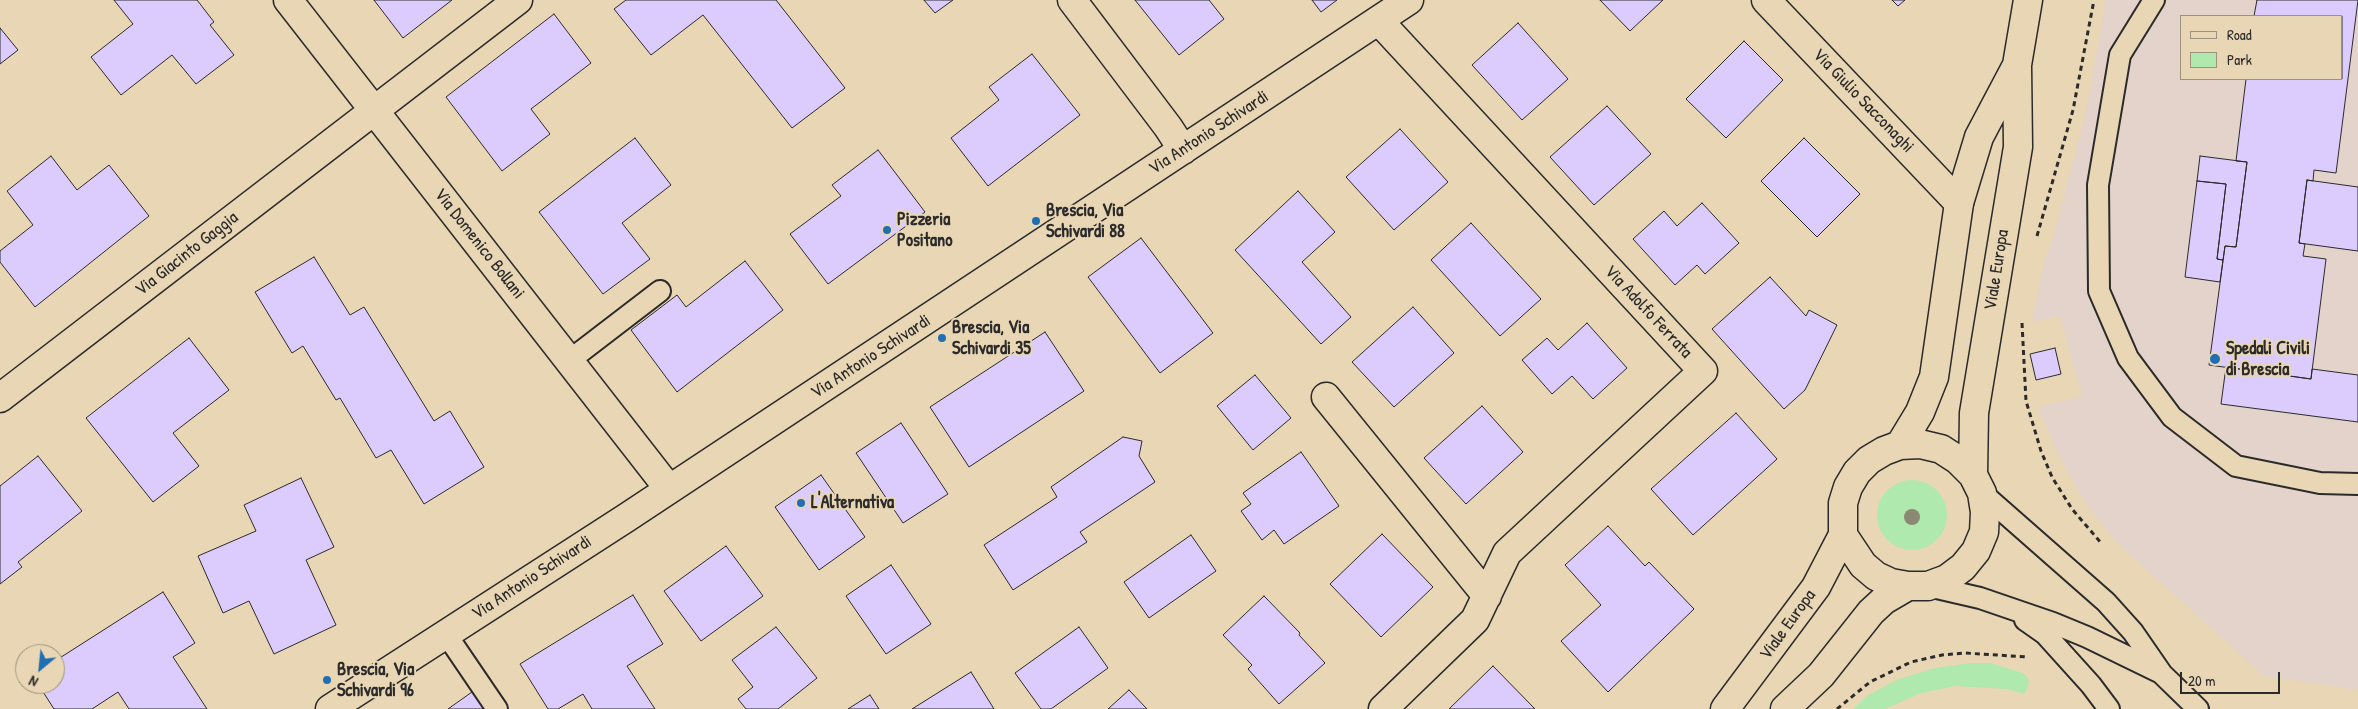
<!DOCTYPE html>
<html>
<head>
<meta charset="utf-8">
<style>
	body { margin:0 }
	#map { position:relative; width:2358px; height:709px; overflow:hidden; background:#e8d6b4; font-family:"Patrick Hand",sans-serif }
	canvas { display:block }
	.legend { position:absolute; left:2180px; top:15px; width:162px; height:65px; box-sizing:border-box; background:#e8d6b4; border:1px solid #9c927d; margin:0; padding:6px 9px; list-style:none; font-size:15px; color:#2b2b2b }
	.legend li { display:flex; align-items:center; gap:10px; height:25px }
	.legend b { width:25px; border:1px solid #9c927d }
	.north { position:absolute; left:15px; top:644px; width:50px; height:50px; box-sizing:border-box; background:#e8d6b4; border:1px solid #9c927d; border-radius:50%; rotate:208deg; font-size:14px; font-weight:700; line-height:20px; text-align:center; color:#2b2b2b }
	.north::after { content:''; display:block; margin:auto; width:18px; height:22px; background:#1f6fb2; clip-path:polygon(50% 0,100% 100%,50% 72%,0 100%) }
	.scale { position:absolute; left:2180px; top:672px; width:100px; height:22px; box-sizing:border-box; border:2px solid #2b2b2b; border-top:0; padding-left:6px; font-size:15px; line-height:18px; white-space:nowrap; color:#2b2b2b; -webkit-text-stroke:4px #e8d6b4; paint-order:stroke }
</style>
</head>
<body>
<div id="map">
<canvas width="2358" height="709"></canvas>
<ul class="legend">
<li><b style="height:6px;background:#e8d6b4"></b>Road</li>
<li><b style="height:14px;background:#afe9ae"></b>Park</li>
</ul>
<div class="north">N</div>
<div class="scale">20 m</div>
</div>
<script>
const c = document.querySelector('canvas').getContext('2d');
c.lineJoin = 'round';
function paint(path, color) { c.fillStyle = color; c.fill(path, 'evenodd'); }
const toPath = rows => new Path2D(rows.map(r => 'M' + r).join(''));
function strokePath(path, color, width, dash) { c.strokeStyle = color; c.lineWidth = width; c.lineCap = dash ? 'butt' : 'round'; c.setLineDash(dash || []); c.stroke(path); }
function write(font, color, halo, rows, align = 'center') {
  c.font = font + ' "Patrick Hand",sans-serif'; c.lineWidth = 4; c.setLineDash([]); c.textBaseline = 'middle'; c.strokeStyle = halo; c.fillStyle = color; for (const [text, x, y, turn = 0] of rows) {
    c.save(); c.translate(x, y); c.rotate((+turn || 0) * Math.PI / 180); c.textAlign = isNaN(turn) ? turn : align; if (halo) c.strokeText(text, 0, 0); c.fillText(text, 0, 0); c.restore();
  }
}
paint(toPath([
	[2106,0,2358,0,2358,690,2264,676,2115,541,2084,501,2057,451,2038,407,2082,396,2060,316,2032,322,2045,259,2054,234,2086,112],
	[2182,16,2342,16,2342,79,2182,79]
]), '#e4d3ca');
paint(toPath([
	'1877 515a35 35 0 1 1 70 0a35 35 0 1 1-70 0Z',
	[1970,663,1991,663,2025,674,2029,682,2025,694,2007,689,1955,686,1921,693,1885,709,1853,709,1867,696,1896,680,1935,668]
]), '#afe9ae');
const building = toPath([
	[114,0,197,0,214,22,210,25,234,55,196,84,172,55,121,95,91,57,133,24,114,0],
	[374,0,452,0,403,38,374,0],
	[626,0,776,0,845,88,792,128,703,15,651,55,614,9,626,0],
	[924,0,953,0,935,13,924,0],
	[1135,0,1209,0,1224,19,1179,55,1135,0],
	[1312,0,1337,0,1321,12,1312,0],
	[1600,0,1663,0,1630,31,1600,0],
	[1892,0,1905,0,1898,6,1892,0],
	[2257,0,2358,0,2336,173,2314,170,2313,181,2307,180,2299,243,2305,244,2303,256,2326,259,2311,379,2209,365,2225,246,2236,247,2247,162,2236,161,2246,79,2342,79,2342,16,2254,16,2257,0],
	[554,14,591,63,531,109,550,134,502,171,446,97,554,14],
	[1518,23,1568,79,1522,120,1472,65,1518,23],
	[0,28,18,50,0,64,0,28],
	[1744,41,1783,80,1726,138,1686,99,1744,41],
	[1032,54,1080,115,988,186,951,138,999,100,989,87,1032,54],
	[1607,106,1651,154,1594,205,1550,157,1607,106],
	[1400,129,1448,182,1394,230,1346,177,1400,129],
	[635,138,671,185,622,223,650,259,603,294,539,212,635,138],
	[1804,138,1860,194,1817,237,1761,181,1804,138],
	[878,150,925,212,828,284,790,234,841,196,832,185,878,150],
	[51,156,77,190,109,165,149,216,35,307,0,262,0,251,33,225,7,191,51,156],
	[2200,156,2247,162,2236,247,2225,246,2223,260,2217,259,2226,184,2197,181,2200,156],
	[2307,180,2358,187,2358,251,2299,243,2307,180],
	[2197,181,2226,184,2217,259,2223,260,2220,282,2185,277,2197,181],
	[1298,191,1335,232,1302,262,1351,317,1321,344,1235,250,1298,191],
	[1702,203,1739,243,1705,274,1697,265,1675,285,1633,239,1664,211,1677,226,1702,203],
	[1471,223,1541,299,1500,336,1431,260,1471,223],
	[1141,238,1213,333,1160,373,1088,277,1141,238],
	[314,257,350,315,364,307,434,421,450,411,484,467,424,504,391,450,376,458,340,398,336,400,303,346,292,353,255,292,314,257],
	[745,261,783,310,677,392,631,330,677,295,686,307,745,261],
	[1770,277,1806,316,1809,310,1837,325,1805,390,1784,409,1712,329,1770,277],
	[1413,307,1454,353,1394,407,1352,362,1413,307],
	[1587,323,1627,368,1593,399,1572,376,1552,394,1522,360,1547,338,1558,350,1587,323],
	[1045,332,1084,391,969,467,930,407,1045,332],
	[189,338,229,390,173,433,199,466,153,502,86,418,189,338],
	[2055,348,2061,374,2036,380,2030,354,2055,348],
	[2226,367,2311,379,2312,369,2358,375,2358,422,2221,404,2226,367],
	[1255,375,1291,418,1253,450,1217,406,1255,375],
	[1482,406,1523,452,1466,504,1424,458,1482,406],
	[1736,413,1777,459,1693,535,1651,489,1736,413],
	[901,423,948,494,903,523,856,453,901,423],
	[1123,437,1142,441,1139,456,1155,482,1080,532,1087,542,1013,590,984,545,1057,497,1051,487,1123,437],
	[1301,452,1339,506,1284,544,1274,530,1262,540,1241,511,1251,504,1243,493,1301,452],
	[38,456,82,511,18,562,22,567,0,584,0,486,38,456],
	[821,475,865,537,819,570,775,507,821,475],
	[301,478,334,547,306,560,336,625,274,654,249,601,223,613,198,556,256,531,244,505,301,478],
	[1608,526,1645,566,1649,562,1694,609,1608,692,1561,641,1601,605,1565,565,1608,526],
	[1382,534,1433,587,1381,637,1330,584,1382,534],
	[1191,535,1216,571,1149,618,1124,582,1191,535],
	[726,546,763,596,701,641,664,591,726,546],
	[891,565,931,624,886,654,846,596,891,565],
	[163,592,195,643,173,657,207,709,129,709,118,692,92,709,54,709,38,684,55,684,55,661,163,592],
	[633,595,663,644,627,666,655,709,592,709,583,694,558,709,548,709,520,664,633,595],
	[1264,596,1300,633,1299,635,1325,663,1279,704,1248,669,1252,665,1223,635,1264,596],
	[776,627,817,678,778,709,746,709,738,699,753,687,732,660,776,627],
	[1079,627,1108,668,1051,709,1041,709,1015,673,1079,627],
	[1493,666,1535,709,1449,709,1493,666],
	[971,672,994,709,912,709,971,672],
	[1129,690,1147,709,1108,709,1129,690],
	[472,692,484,709,448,709,472,692],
	[870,695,879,709,848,709,870,695]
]);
paint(building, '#dcccfe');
strokePath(building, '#2b2b2b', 1);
const service = toPath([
	[2154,0,2120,55,2098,185,2099,291,2128,358,2172,417,2236,466,2320,483,2358,484],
	[570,360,660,291],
	[1982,493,2106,602,2133,632,2162,674,2198,709],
	[1928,586,1980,598,2053,623,2087,637,2161,673],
	[2025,620,2045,634,2091,685,2109,709],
	[446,634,497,709]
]);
const minor = toPath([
	[288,0,669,489],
	[1072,0,1168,127,1183,150],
	[1766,0,1959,203],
	[1379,21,1703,371,1507,553,1475,620,1383,709],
	[1326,397,1487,596],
	[0,398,518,0],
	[330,709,626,518,1409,0]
]);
const tertiary = toPath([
	[1900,445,1920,412,1934,377,1959,203,1979,137,2016,67],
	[1973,475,1974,413,2018,147,2017,65,2028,0],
	[1725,709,1816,587,1843,535,1843,503,1848,487,1857,472,1869,460,1884,451,1900,445,1920,444,1941,449,1958,460,1973,475,1982,493,1985,512,1984,532,1976,551,1963,567,1947,579,1928,586,1908,586,1891,583,1876,576,1863,565,1843,535],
	[1785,709,1821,675,1871,612,1884,600,1908,586]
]);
strokePath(service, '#2b2b2b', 24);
strokePath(minor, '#2b2b2b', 31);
strokePath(tertiary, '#2b2b2b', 31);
strokePath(toPath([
	[2037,236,2073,110,2094,0],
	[2022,323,2026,401,2041,451,2052,477,2072,509,2102,544],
	[1837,709,1870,682,1911,662,1942,655,1965,653,2028,657]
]), '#2b2b2b', 3, [5, 4]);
strokePath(service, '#e8d6b4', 20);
strokePath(minor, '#e8d6b4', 28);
strokePath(tertiary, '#e8d6b4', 28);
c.fillStyle = '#8b8874';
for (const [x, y] of [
	[1912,517]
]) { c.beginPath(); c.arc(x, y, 8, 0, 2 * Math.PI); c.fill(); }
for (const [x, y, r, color] of [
	[1036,221,5,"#1f6fb2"],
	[887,230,5,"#1f6fb2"],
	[942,338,5,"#1f6fb2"],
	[2215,359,6,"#1f6fb2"],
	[801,503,5,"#1f6fb2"],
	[327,680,5,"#1f6fb2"]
]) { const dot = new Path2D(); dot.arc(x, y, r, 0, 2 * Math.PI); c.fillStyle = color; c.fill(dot); strokePath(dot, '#e8d6b4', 2); }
write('18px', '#2b2b2b', '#e8d6b4', [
	["Via Giulio Sacconaghi",1863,101,46],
	["Via Antonio Schivardi",1209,133,-33],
	["Via Domenico Bollani",479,244,52],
	["Via Giacinto Gaggia",187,254,-38],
	["Viale Europa",1997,270,-81],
	["Via Adolfo Ferrata",1648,312,47],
	["Via Antonio Schivardi",871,357,-33],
	["Via Antonio Schivardi",532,578,-33],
	["Viale Europa",1788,625,-54]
]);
write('bold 18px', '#2b2b2b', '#e8d6b4', [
	["Brescia, Via",1046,211],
	["Schivardi 88",1046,232],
	["Pizzeria",897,220],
	["Positano",897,241],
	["Brescia, Via",952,328],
	["Schivardi 35",952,349],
	["Spedali Civili",2226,349],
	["di Brescia",2226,370],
	["L'Alternativa",811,503],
	["Brescia, Via",337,670],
	["Schivardi 96",337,691]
], 'left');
</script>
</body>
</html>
